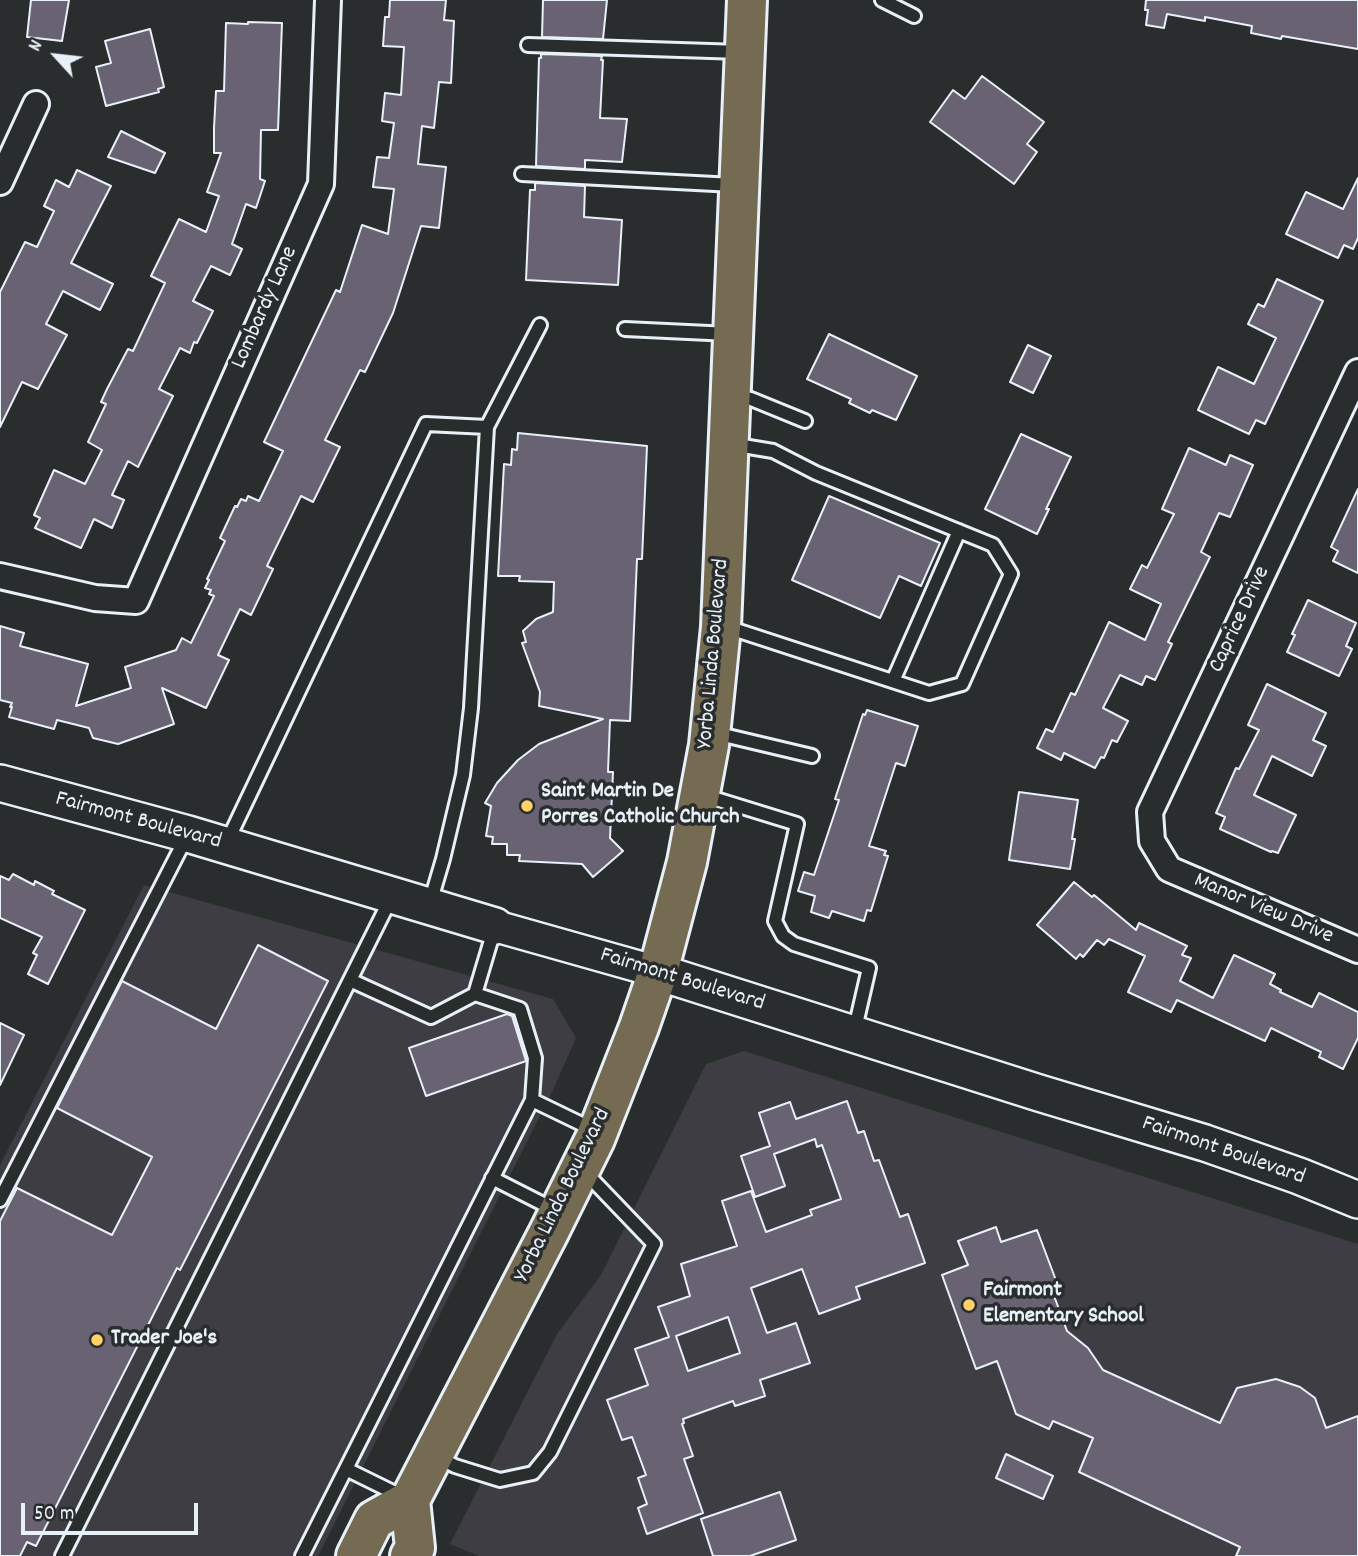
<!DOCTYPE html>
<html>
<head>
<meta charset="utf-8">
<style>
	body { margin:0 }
	#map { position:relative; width:1358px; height:1556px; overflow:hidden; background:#2a2d2e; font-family:Dekko,sans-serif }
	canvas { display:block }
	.north { position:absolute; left:21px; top:21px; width:70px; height:70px; -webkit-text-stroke:5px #2a2d2e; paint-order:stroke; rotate:297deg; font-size:19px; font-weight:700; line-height:28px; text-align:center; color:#e8f1f8 }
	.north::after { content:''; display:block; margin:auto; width:24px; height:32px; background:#e8f1f8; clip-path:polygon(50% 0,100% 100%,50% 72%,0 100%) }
	.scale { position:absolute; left:21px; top:1503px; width:177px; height:32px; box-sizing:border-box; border:4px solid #e8f1f8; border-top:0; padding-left:9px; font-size:21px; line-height:24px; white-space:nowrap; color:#e8f1f8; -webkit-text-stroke:5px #2a2d2e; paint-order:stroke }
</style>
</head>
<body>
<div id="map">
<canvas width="1358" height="1556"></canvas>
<div class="north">N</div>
<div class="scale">50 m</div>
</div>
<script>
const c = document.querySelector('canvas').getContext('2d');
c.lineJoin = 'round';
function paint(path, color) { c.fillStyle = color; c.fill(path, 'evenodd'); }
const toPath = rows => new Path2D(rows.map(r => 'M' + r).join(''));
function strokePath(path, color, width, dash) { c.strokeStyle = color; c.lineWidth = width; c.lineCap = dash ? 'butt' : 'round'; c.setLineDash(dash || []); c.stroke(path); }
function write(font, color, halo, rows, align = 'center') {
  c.font = font + ' Dekko,sans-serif'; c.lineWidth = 7; c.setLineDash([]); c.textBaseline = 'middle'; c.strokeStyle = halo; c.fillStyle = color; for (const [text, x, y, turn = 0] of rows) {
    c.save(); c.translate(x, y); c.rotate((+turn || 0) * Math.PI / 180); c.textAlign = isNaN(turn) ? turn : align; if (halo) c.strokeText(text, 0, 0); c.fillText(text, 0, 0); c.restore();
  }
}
paint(toPath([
	[144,885,553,999,576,1038,553,1090,318,1556,0,1556,0,1165],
	[744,1051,1358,1244,1358,1556,479,1556,450,1544,557,1334,601,1275,706,1064]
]), '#3d3d43');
const building = toPath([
	[31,0,69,0,62,41,27,37,31,0],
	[390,0,446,0,444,20,454,21,451,83,439,82,434,128,422,126,418,164,446,167,439,228,421,226,393,313,365,372,360,370,325,440,340,447,313,502,301,496,267,566,273,569,251,615,240,609,218,655,229,660,206,708,162,688,174,724,118,744,93,738,89,728,57,720,54,729,9,717,12,707,10,707,12,703,0,700,0,626,24,633,20,646,88,664,76,706,131,688,125,667,176,650,182,638,191,643,214,596,209,594,211,590,205,588,209,580,207,579,225,541,220,538,235,506,237,507,241,499,246,501,248,496,259,501,283,451,264,442,336,290,340,292,362,225,388,234,394,189,373,187,377,157,389,158,394,123,382,121,385,93,401,95,404,47,383,46,385,17,389,17,390,0],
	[543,0,607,0,603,39,542,37,543,0],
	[1146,0,1358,0,1358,49,1282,36,1281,39,1251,33,1252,26,1205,17,1205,21,1167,14,1164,28,1146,25,1148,10,1145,10,1146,0],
	[248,22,282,23,278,130,261,130,260,179,265,181,256,208,246,204,232,244,242,249,230,275,211,266,193,301,213,311,197,343,194,342,190,353,180,348,159,389,173,396,138,467,128,461,112,495,124,500,112,528,94,519,81,548,35,528,40,518,34,515,54,470,85,484,102,450,88,442,106,404,101,402,107,389,128,349,133,351,165,283,151,276,179,219,206,232,219,196,207,192,221,153,214,153,214,128,216,91,224,91,226,23,248,24,248,22],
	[150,29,164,87,158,89,159,92,106,106,96,67,111,63,105,41,150,29],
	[541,54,602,56,601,60,603,60,600,118,627,119,622,162,585,160,585,169,536,166,539,58,541,58,541,54],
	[982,76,1044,122,1027,144,1037,152,1014,184,930,122,953,90,965,99,982,76],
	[121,131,165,153,155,173,108,157,121,131],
	[77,170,111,186,71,263,113,284,100,310,63,291,46,324,67,335,38,389,22,382,0,427,0,292,25,242,37,247,54,211,44,206,56,180,69,187,77,170],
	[1358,178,1358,238,1353,249,1344,245,1338,258,1286,234,1306,192,1343,209,1358,178],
	[535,183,585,186,584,217,622,220,618,285,526,280,530,190,535,190,535,183],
	[1277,279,1323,301,1265,424,1256,420,1249,434,1198,410,1218,367,1254,384,1276,338,1248,324,1258,304,1264,307,1277,279],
	[829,334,917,376,896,420,872,410,870,413,849,403,851,399,807,379,829,334],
	[1028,345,1051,356,1033,393,1010,382,1028,345],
	[518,433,647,446,642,559,637,559,630,721,610,720,608,772,613,772,610,838,623,851,593,877,582,864,519,861,520,855,507,855,507,844,492,844,493,837,486,836,491,806,485,803,497,783,518,760,539,744,603,719,539,706,540,692,522,643,526,642,523,631,536,619,553,612,554,582,519,581,520,576,498,576,504,464,511,465,512,449,517,450,518,433],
	[1021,434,1071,457,1046,509,1049,509,1037,534,985,509,1021,434],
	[1189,448,1226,465,1230,455,1253,465,1230,517,1219,513,1201,552,1210,557,1168,642,1172,644,1155,680,1146,676,1142,685,1120,675,1103,708,1128,721,1117,742,1112,740,1104,758,1101,757,1095,768,1064,753,1061,760,1037,748,1046,729,1053,732,1071,693,1075,695,1109,622,1145,640,1161,604,1130,589,1142,565,1147,568,1174,514,1162,509,1189,448],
	[1358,489,1358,573,1333,561,1338,551,1331,547,1358,489],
	[829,496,940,543,921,586,899,576,880,618,792,580,829,496],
	[1308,600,1356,623,1346,646,1352,649,1339,676,1287,652,1295,635,1292,634,1308,600],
	[1267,684,1326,713,1313,740,1326,746,1312,776,1272,756,1254,795,1296,815,1278,853,1272,851,1271,852,1220,829,1225,817,1216,813,1236,768,1239,769,1259,730,1248,725,1267,684],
	[867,710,918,726,905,766,896,763,869,846,886,851,884,855,888,856,871,911,867,910,864,921,832,911,829,918,811,912,815,896,798,891,804,872,814,875,839,800,835,799,863,714,865,715,867,710],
	[1019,792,1078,800,1072,839,1075,839,1070,869,1009,860,1019,792],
	[13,874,34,885,35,881,54,891,52,894,85,910,48,984,28,974,37,955,33,953,42,937,0,918,0,876,9,880,13,874],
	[1074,882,1092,897,1094,895,1136,930,1139,923,1187,946,1182,955,1191,958,1180,981,1213,998,1234,955,1275,974,1270,984,1281,990,1280,992,1312,1007,1319,993,1358,1012,1358,1038,1343,1069,1319,1057,1321,1052,1271,1028,1265,1041,1177,1000,1171,1012,1128,992,1145,956,1109,939,1104,945,1097,940,1083,957,1080,954,1076,959,1037,925,1074,882],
	[258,945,328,981,180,1270,177,1268,36,1546,27,1542,20,1556,0,1556,0,1221,17,1188,112,1235,152,1157,57,1108,122,981,216,1029,258,945],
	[507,1014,512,1016,526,1061,426,1096,409,1048,507,1014],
	[0,1023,24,1035,0,1085,0,1023],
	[847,1101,858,1133,864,1131,874,1161,879,1160,900,1217,908,1214,925,1263,856,1287,860,1299,819,1314,802,1269,751,1288,767,1333,796,1323,810,1363,760,1380,765,1396,735,1406,733,1401,683,1419,684,1423,682,1424,693,1456,684,1459,703,1513,647,1534,638,1508,647,1504,638,1478,646,1475,632,1437,622,1440,607,1400,648,1385,635,1349,669,1337,658,1307,690,1296,681,1264,737,1246,722,1201,751,1191,766,1232,812,1215,810,1210,841,1199,822,1145,817,1147,815,1139,774,1154,785,1186,755,1197,741,1156,770,1146,759,1113,790,1102,796,1119,847,1101],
	[728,1317,740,1353,688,1371,676,1336,728,1317],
	[996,1227,1001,1242,1037,1230,1060,1291,1053,1293,1067,1331,1088,1348,1103,1370,1220,1423,1237,1388,1276,1379,1300,1387,1315,1398,1326,1428,1358,1416,1358,1556,1236,1556,1240,1547,1079,1472,1093,1438,1053,1421,1049,1429,1016,1414,997,1361,976,1369,942,1275,968,1265,958,1241,996,1227],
	[1006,1454,1053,1476,1043,1499,996,1478,1006,1454],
	[780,1492,796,1540,750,1556,713,1556,701,1519,780,1492]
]);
paint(building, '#686273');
strokePath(building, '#e8f1f8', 2);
const service = toPath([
	[882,0,914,16],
	[528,45,741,52],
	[522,174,734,185],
	[625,329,730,334],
	[734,395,751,399,805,421],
	[724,628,736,630,929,693,962,684,1011,574,993,545,816,473,773,451,731,444],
	[893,681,959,531],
	[715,733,812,756],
	[703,795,797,824,775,921,783,936,794,944,869,968,854,1033],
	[227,842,426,424,487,427],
	[430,903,443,859,463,775,471,708,487,427,540,325],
	[475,994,495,927],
	[532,1100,594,1130],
	[492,1178,555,1210],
	[0,1200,187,836],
	[436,1456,455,1466,500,1480,533,1473,550,1452,654,1244,583,1170],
	[346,1469,403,1497],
	[62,1556,392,896],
	[302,1556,532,1100,535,1058,520,1009,475,994,431,1017,350,980]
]);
const minor = toPath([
	[0,182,36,104],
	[1358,372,1150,812,1152,841,1169,869,1358,950],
	[0,576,95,598,136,601,321,184,328,0]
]);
const tertiary = toPath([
	[495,926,658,972]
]);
const secondary = toPath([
	[0,783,188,834,495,926],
	[658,972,1039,1093,1205,1143,1299,1176,1358,1200]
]);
const primary = toPath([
	[410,1500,415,1548,410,1556],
	[356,1556,374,1520,410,1500,549,1232,595,1139,639,1027,658,972,687,862,709,745,721,627,747,0]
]);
strokePath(service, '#e8f1f8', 18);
strokePath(minor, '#e8f1f8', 30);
strokePath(tertiary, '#e8f1f8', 35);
strokePath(secondary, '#e8f1f8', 40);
strokePath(primary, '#e8f1f8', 44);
strokePath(service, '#2a2d2e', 12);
strokePath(minor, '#2a2d2e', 24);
strokePath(tertiary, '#2a2d2e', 30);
strokePath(secondary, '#2a2d2e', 35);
strokePath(primary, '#756b52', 38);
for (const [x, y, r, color] of [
	[527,806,7,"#ffd166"],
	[969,1305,7,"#ffd166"],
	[97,1340,7,"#ffd166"]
]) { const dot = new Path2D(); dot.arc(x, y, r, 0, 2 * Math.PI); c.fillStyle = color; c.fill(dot); strokePath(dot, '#2a2d2e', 2.5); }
write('23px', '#e8f1f8', '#2a2d2e', [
	["Lombardy Lane",266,308,-66],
	["Caprice Drive",1241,620,-65],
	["Yorba Linda Boulevard",715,654,-85],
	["Fairmont Boulevard",138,822,15],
	["Manor View Drive",1263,910,23],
	["Fairmont Boulevard",682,981,17],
	["Fairmont Boulevard",1223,1152,19],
	["Yorba Linda Boulevard",564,1196,-64]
]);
write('bold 23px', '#e8f1f8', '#2a2d2e', [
	["Saint Martin De",541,793],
	["Porres Catholic Church",541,819],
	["Fairmont",983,1292],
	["Elementary School",983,1318],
	["Trader Joe's",111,1340]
], 'left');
</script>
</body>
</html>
